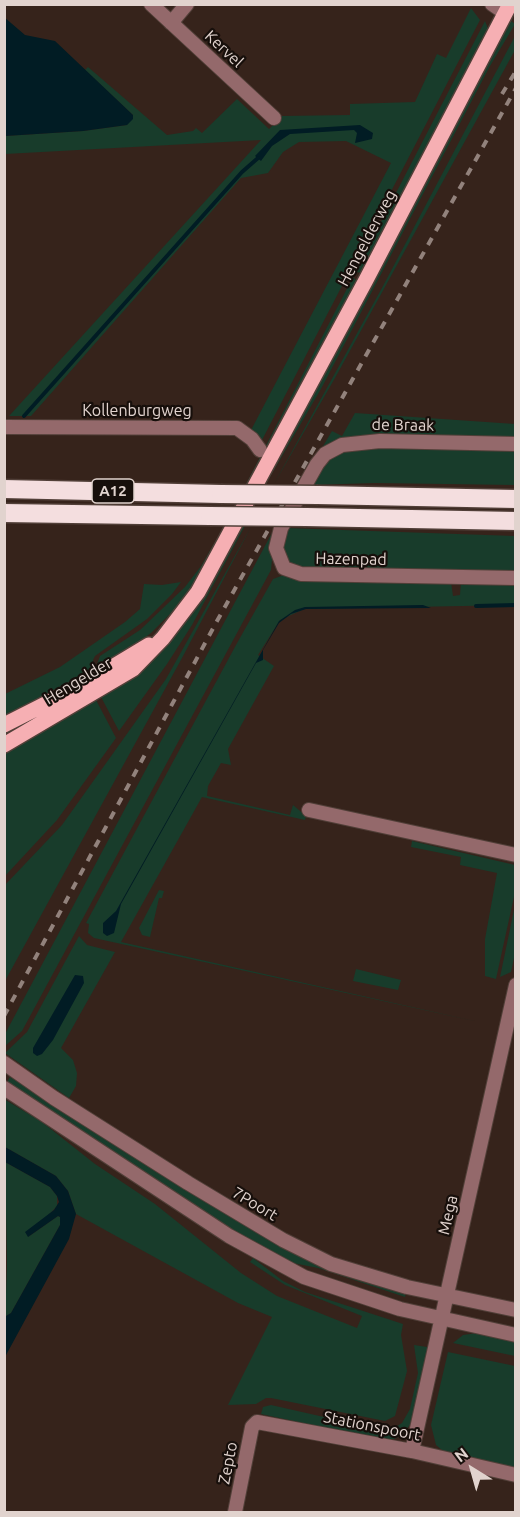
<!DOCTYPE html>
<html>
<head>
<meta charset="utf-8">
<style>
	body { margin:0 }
	#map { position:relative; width:520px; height:1517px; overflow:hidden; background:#36231b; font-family:Ubuntu,sans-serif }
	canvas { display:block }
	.frame { position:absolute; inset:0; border:6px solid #e1d3ce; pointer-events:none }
	.north { position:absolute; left:442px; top:1439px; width:60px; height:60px; -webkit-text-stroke:4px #170f0b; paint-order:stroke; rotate:323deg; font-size:16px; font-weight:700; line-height:24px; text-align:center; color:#e1d3ce }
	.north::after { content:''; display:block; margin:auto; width:21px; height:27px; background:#e1d3ce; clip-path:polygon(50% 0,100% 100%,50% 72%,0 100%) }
</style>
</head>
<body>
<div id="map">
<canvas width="520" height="1517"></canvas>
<div class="frame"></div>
<div class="north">N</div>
</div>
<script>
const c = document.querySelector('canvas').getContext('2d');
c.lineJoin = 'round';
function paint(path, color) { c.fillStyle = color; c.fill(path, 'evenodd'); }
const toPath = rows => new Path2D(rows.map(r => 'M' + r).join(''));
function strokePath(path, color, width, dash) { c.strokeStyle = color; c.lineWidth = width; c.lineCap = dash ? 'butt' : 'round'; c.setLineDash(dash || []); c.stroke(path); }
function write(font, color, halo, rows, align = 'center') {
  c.font = font + ' Ubuntu,sans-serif'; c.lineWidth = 4.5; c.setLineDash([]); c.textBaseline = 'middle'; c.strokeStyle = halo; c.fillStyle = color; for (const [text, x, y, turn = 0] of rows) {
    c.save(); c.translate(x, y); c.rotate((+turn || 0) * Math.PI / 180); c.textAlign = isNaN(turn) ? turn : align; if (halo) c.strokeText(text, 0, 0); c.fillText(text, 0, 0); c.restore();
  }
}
paint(toPath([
	[471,8,480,20,262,440,257,440,250,432,391,163,346,141,299,142,283,152,268,173,241,178,31,416,9,416,261,140,5,154,5,136,83,131,127,125,133,115,85,70,88,67,167,135,193,131,196,128,202,133,237,99,269,129,282,116,350,115,350,104,415,102,437,54,446,58],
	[485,21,489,31,363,273,355,272],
	[511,21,515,24,490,66,322,387,266,484],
	[515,36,515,50,335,378,274,484,383,286],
	[353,277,358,282,252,484,246,484],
	[355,413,515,424,515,439,347,439,300,485,332,431,342,436],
	[352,445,515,446,515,485,375,483,309,485,328,458],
	[224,526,228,526,182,602,151,633,101,670,97,664,100,656,140,630,185,587,201,566],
	[243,526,245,526,192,625,167,664,119,731,100,695,162,648,180,629,199,605],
	[251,527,182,658,5,981,5,885,62,825,166,679],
	[275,527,271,570,22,1031,5,1046,5,1034],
	[285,528,515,536,515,575,305,572,286,565,281,538],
	[284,575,307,581,451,582,453,596,460,595,461,581,515,581,515,605,304,609,280,620,258,655,274,666,228,749,231,765,221,763,208,786,207,796,290,815,293,805,306,816,305,820,202,797,121,942,479,1022,94,938,88,933,89,924,86,923,236,645,273,579],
	[181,582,172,594,147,619,95,656,93,660,95,672,5,719,5,694,60,667,125,622,140,609,144,584,162,585],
	[95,698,116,738,57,820,5,876,5,751],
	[412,841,515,865,515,892,496,979,485,976,485,939,497,873,460,865,461,857,411,847],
	[159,890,164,891,162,898,159,898,150,937,142,935,139,928],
	[515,905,515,953,511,972,500,977],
	[79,936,87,945,115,952,61,1048,73,1060,77,1073,76,1086,69,1098,5,1053,27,1032],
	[356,969,401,980,398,990,353,981],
	[10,1077,222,1211,307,1260,350,1278,406,1293,405,1297,318,1268,288,1262,230,1229,7,1082],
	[4,1099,42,1122,95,1164,155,1204,241,1273,277,1296,357,1328,362,1316,285,1285,250,1262,253,1258,283,1281,305,1292,403,1324,401,1335,407,1371,395,1416,385,1421,271,1398,266,1398,256,1404,228,1405,272,1317,238,1303,76,1214,68,1191,56,1176,5,1147],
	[5,1162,50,1187,57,1196,57,1206,28,1237,58,1216,60,1217,60,1225,11,1313,6,1316,5,1325,7,1263],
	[477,1333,515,1341,515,1356,453,1343,463,1335],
	[414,1345,427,1347,427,1353,412,1422,402,1435,394,1439,378,1439,261,1414,263,1407,271,1405,377,1429,394,1428,402,1423,410,1409,418,1373],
	[448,1352,515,1366,515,1469,443,1451,436,1445,431,1425]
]), '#183c2b');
paint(toPath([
	[4,17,25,35,55,41,133,115,133,119,127,125,83,131,5,136],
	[360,125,373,133,372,139,355,143,357,133,354,130,290,134,272,146,261,161,255,156,280,130],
	[423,605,431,608,306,609,291,614,279,623,263,650,263,660,256,663,121,904,114,933,107,936,103,933,103,923,116,911,279,621,295,610,305,607],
	[75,975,83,976,84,983,53,1040,42,1054,37,1056,33,1053,33,1048],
	[5,1147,56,1176,68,1191,76,1214,69,1239,5,1357,6,1316,11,1313,60,1225,60,1217,58,1216,28,1237,25,1232,54,1210,59,1202,57,1196,50,1187,5,1162]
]), '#011c24');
strokePath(toPath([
	[24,416,242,172,258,158],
	[476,606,516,605]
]), '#011c24', 4);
const minor = toPath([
	[151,4,274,118],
	[492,4,505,13],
	[171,23,187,4],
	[4,427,237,428,252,439,260,450],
	[516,444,380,441,342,445,325,454,317,464,281,528,276,548,284,568,301,574,516,578],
	[309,810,516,855],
	[4,1063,54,1098,188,1183,283,1240,331,1264,407,1287,516,1310],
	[4,1088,229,1236,304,1277,400,1309,516,1335],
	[412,1451,516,985],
	[235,1512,252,1427,257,1422,412,1451,516,1475]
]);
const major = toPath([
	[4,725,81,686,149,645],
	[4,745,133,669,163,638,198,592,366,280,510,4]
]);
const highway = toPath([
	[4,489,221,494],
	[318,495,516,499],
	[4,513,210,516],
	[306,517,516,521]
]);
strokePath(minor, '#513f38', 16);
strokePath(major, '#513f38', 18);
strokePath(highway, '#513f38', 21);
strokePath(minor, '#94696b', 14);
strokePath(major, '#f6afb3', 15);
strokePath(highway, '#f4dedf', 18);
strokePath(toPath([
	[502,94,516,71],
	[4,1016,217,621,516,88]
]), '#92827c', 4, [8, 8]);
const highwayBridge = toPath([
	[221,494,318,495],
	[210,516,306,517]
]);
strokePath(highwayBridge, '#513f38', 21, []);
strokePath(highwayBridge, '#f4dedf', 18);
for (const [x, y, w] of [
	[113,491,42]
]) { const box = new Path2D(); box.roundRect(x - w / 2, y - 12, w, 24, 4.5); c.fillStyle = '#170f0b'; c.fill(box); strokePath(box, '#e1d3ce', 1.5); }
write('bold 15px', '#e1d3ce', null, [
	["A12",113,491]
]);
write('16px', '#e1d3ce', '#170f0b', [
	["Kervel",224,49,43],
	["Hengelderweg",367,238,-62],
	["Kollenburgweg",137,411],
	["de Braak",403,425,1],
	["Hazenpad",351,559,1],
	["Hengelder",78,681,-31],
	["7Poort",255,1204,31],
	["Mega",448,1215,-77],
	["Stationspoort",372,1426,11],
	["Zepto",228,1463,-79]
]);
</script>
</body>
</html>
